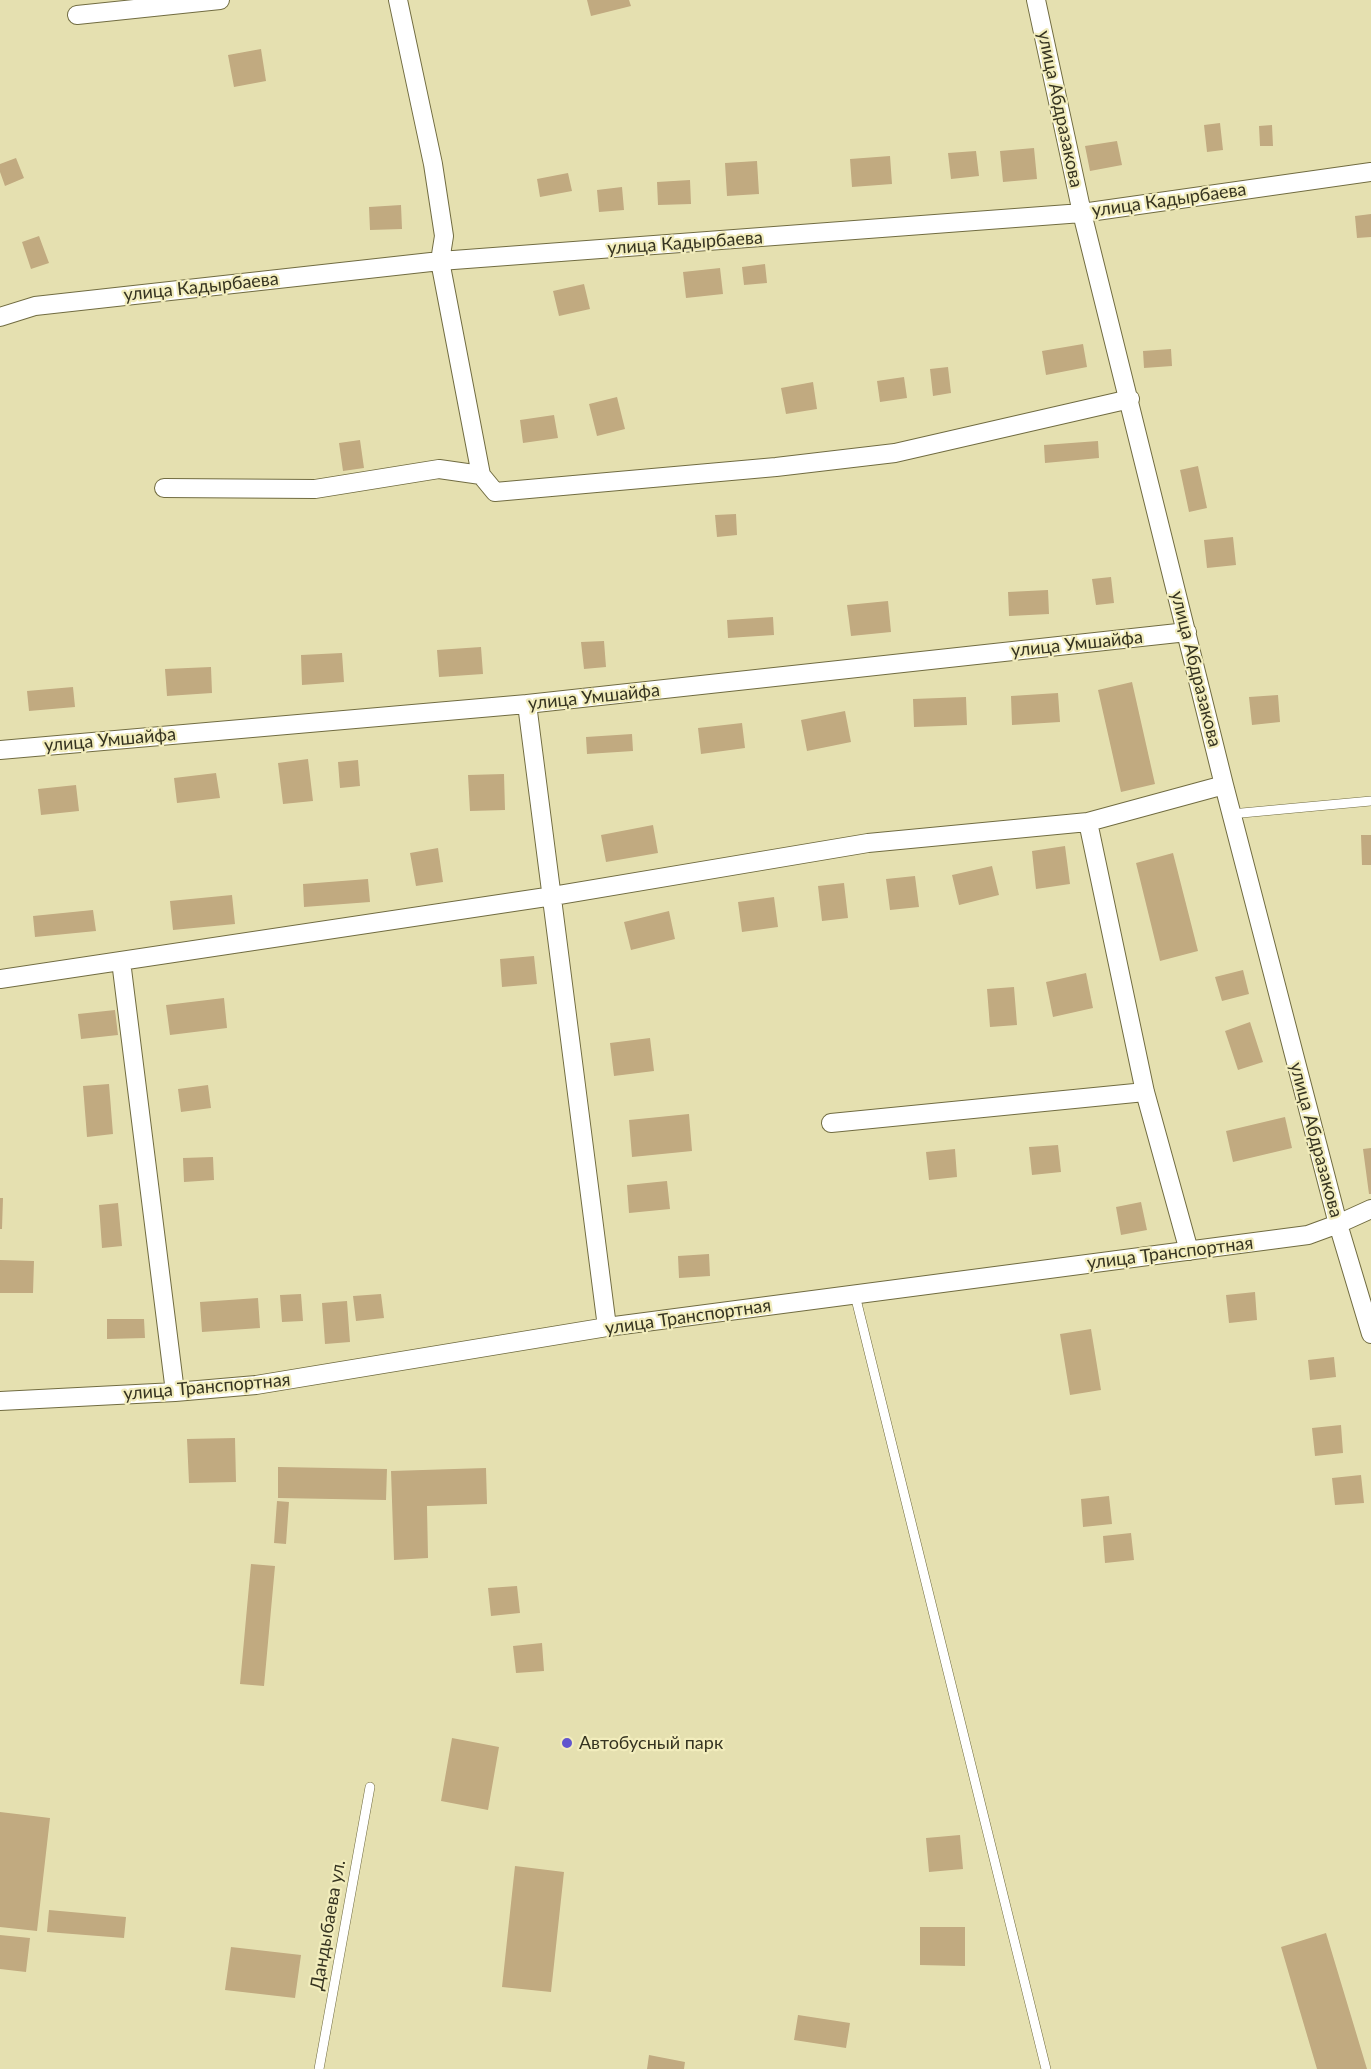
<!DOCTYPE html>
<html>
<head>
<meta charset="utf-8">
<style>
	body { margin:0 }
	canvas { display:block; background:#e5e0b0 }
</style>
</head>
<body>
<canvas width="1371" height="2069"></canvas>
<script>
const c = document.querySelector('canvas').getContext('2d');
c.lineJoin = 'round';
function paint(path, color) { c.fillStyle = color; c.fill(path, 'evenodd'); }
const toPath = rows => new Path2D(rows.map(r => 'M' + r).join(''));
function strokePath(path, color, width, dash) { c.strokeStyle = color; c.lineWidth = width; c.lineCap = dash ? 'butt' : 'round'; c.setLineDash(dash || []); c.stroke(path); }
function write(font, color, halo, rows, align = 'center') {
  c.font = font + ' Lato,sans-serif'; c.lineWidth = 4.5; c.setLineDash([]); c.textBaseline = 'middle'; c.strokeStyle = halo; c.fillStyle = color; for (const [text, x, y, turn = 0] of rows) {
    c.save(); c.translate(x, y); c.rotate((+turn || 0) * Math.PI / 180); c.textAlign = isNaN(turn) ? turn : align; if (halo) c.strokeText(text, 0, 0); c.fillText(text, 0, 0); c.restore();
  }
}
paint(toPath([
	[587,0,629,0,631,6,591,16],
	[261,49,266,81,234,87,228,55],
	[1220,123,1223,150,1207,152,1204,125],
	[1272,125,1273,146,1260,146,1259,126],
	[1117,141,1122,165,1090,171,1085,146],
	[1034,148,1037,179,1003,182,1000,151],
	[976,151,979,176,951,179,948,153],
	[890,156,892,184,852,187,850,159],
	[16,158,24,178,5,186,0,172,0,164],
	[757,161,759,194,727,196,725,163],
	[568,173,572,191,540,197,537,179],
	[690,180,691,204,658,205,657,182],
	[622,187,624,210,599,212,597,190],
	[401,205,402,229,370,230,369,207],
	[1371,214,1371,237,1357,238,1355,216],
	[39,236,49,263,31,269,22,242],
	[765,264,767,283,744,285,742,267],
	[720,268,723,294,686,298,683,272],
	[584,284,590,309,559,316,553,291],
	[1083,344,1087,367,1046,375,1042,351],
	[1171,349,1172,366,1144,368,1143,351],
	[948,367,951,393,933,396,930,369],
	[904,377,907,398,880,402,877,381],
	[813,382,817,409,786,414,781,388],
	[617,397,625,429,597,436,589,404],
	[554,415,558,438,523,443,520,420],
	[360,440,364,468,343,471,339,443],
	[1098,441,1099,458,1045,463,1044,445],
	[1198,466,1207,508,1189,512,1180,470],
	[736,514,737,535,717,537,715,515],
	[1233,537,1236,565,1207,568,1204,540],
	[1111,577,1114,603,1096,605,1092,579],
	[1048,590,1049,614,1009,616,1008,592],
	[888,601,891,632,851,636,847,605],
	[773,617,774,635,728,638,727,620],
	[604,641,606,667,584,669,581,642],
	[481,647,483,674,439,677,437,650],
	[342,653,344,682,302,685,301,655],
	[211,667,212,693,167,696,165,669],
	[1132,682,1155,784,1121,792,1098,690],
	[73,687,75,707,29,711,27,691],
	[1058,693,1060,722,1012,725,1011,696],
	[1278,695,1280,722,1252,725,1249,697],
	[966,697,967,725,914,727,913,699],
	[845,711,851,742,807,751,801,720],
	[742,723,745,748,701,754,698,728],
	[632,734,633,751,587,754,586,737],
	[308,759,313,801,283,804,278,763],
	[358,760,360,786,340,788,338,762],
	[216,773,220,798,177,803,174,778],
	[504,774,505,810,470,811,468,775],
	[76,785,79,811,41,815,38,789],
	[653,825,658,853,606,862,601,835],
	[1361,835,1371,835,1371,865,1362,865],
	[1065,846,1070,884,1036,889,1032,851],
	[438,848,443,882,416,886,410,853],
	[1173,853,1198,951,1160,961,1136,863],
	[992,866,999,895,959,905,952,875],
	[915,876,919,907,890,910,886,879],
	[368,879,370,902,304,907,303,884],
	[844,883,848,918,822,921,818,886],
	[232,895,235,924,173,930,170,901],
	[774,897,778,927,742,932,738,902],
	[93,910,96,931,35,937,33,916],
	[669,911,675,939,631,950,624,922],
	[534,956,537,984,502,987,500,959],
	[1243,970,1249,994,1222,1001,1215,977],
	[1086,973,1093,1008,1053,1017,1046,982],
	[1014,987,1017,1025,990,1027,987,989],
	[224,998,227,1028,170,1035,166,1005],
	[115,1010,118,1035,81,1039,78,1014],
	[1250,1022,1263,1062,1238,1070,1225,1031],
	[650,1038,654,1071,614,1076,610,1043],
	[109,1084,113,1134,87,1137,83,1086],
	[208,1085,211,1108,181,1112,178,1089],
	[689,1114,692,1151,632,1157,629,1120],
	[1285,1117,1292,1148,1233,1162,1226,1131],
	[1058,1145,1061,1172,1032,1175,1029,1147],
	[1371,1148,1371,1194,1369,1194,1363,1149],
	[955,1149,957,1177,929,1180,926,1152],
	[213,1157,214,1180,184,1182,183,1158],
	[667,1181,670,1209,629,1213,627,1185],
	[0,1198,3,1198,2,1229,0,1229],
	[1141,1202,1147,1230,1121,1235,1116,1207],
	[118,1203,122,1246,102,1248,99,1205],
	[709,1254,710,1276,679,1278,678,1256],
	[0,1260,34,1261,33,1293,0,1293],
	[1255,1292,1257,1320,1229,1323,1226,1295],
	[301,1294,303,1321,282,1322,280,1295],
	[381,1294,384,1318,356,1321,353,1296],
	[258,1298,260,1328,202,1332,200,1302],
	[347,1301,350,1342,325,1344,322,1303],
	[107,1319,144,1319,145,1338,107,1339],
	[1091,1329,1101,1390,1070,1395,1060,1334],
	[1334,1357,1336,1377,1310,1380,1308,1360],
	[1341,1425,1343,1453,1315,1456,1312,1428],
	[235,1438,236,1482,189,1483,187,1439],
	[278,1467,387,1469,386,1500,278,1498],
	[486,1468,487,1504,427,1506,428,1558,394,1560,391,1471],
	[1361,1475,1364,1503,1335,1505,1332,1478],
	[1109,1496,1112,1524,1083,1527,1081,1499],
	[277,1501,289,1502,286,1544,274,1543],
	[1131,1533,1134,1560,1105,1563,1103,1536],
	[251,1564,275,1566,264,1686,240,1684],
	[517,1586,520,1613,491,1616,488,1588],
	[542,1643,544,1671,516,1673,513,1646],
	[452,1738,499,1747,488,1810,441,1801],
	[0,1812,50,1818,37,1931,0,1927],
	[960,1835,963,1869,929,1872,926,1838],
	[515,1866,564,1872,551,1992,502,1987],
	[49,1910,126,1917,124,1938,47,1932],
	[920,1927,965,1927,965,1966,920,1965],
	[1326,1933,1367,2069,1317,2069,1281,1947],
	[0,1935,30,1938,26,1972,0,1969],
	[231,1947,301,1955,295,1998,225,1990],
	[798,2015,850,2023,846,2048,794,2040],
	[649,2055,685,2062,684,2069,647,2069]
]), '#c1aa80');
const lane = toPath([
	[1231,814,1371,801],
	[855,1295,1046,2069],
	[319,2069,370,1787]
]);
const street = toPath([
	[398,0,433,164,444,236,440,261,481,475,495,492,776,467,895,453,1130,399],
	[1036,0,1082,213,1224,785,1338,1224,1371,1334],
	[77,15,220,0],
	[0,317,35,306,440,261,1082,213,1371,172],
	[164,488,315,489,439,469,481,475],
	[527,704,607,1327],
	[0,750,527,704,1187,632],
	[1088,822,1145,1092,1189,1251],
	[121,961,175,1392],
	[0,979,553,896,868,843,1088,822,1224,785],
	[831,1123,1145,1092],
	[0,1401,175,1392,256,1385,607,1327,1308,1235,1338,1224,1371,1209]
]);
strokePath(lane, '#716c41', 10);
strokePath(street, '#716c41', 20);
strokePath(lane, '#fff', 9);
strokePath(street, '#fff', 18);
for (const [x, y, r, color] of [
	[567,1743,6,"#6155ce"]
]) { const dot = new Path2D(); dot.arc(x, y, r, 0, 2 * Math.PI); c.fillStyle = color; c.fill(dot); strokePath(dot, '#f2edbd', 2); }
write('18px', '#363421', '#f2edbd', [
	["улица Абдразакова",1060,109,78],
	["улица Кадырбаева",1169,200,-8],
	["улица Кадырбаева",685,243,-4],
	["улица Кадырбаева",201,287,-6],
	["улица Умшайфа",1077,644,-6],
	["улица Абдразакова",1196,669,76],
	["улица Умшайфа",594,697,-6],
	["улица Умшайфа",110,740,-5],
	["улица Абдразакова",1316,1140,75],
	["улица Транспортная",1170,1253,-7],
	["улица Транспортная",688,1317,-8],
	["улица Транспортная",207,1387,-5],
	["Дандыбаева ул.",328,1925,-80]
]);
write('18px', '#363421', '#f2edbd', [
	["Автобусный парк",579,1743]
], 'left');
</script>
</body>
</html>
